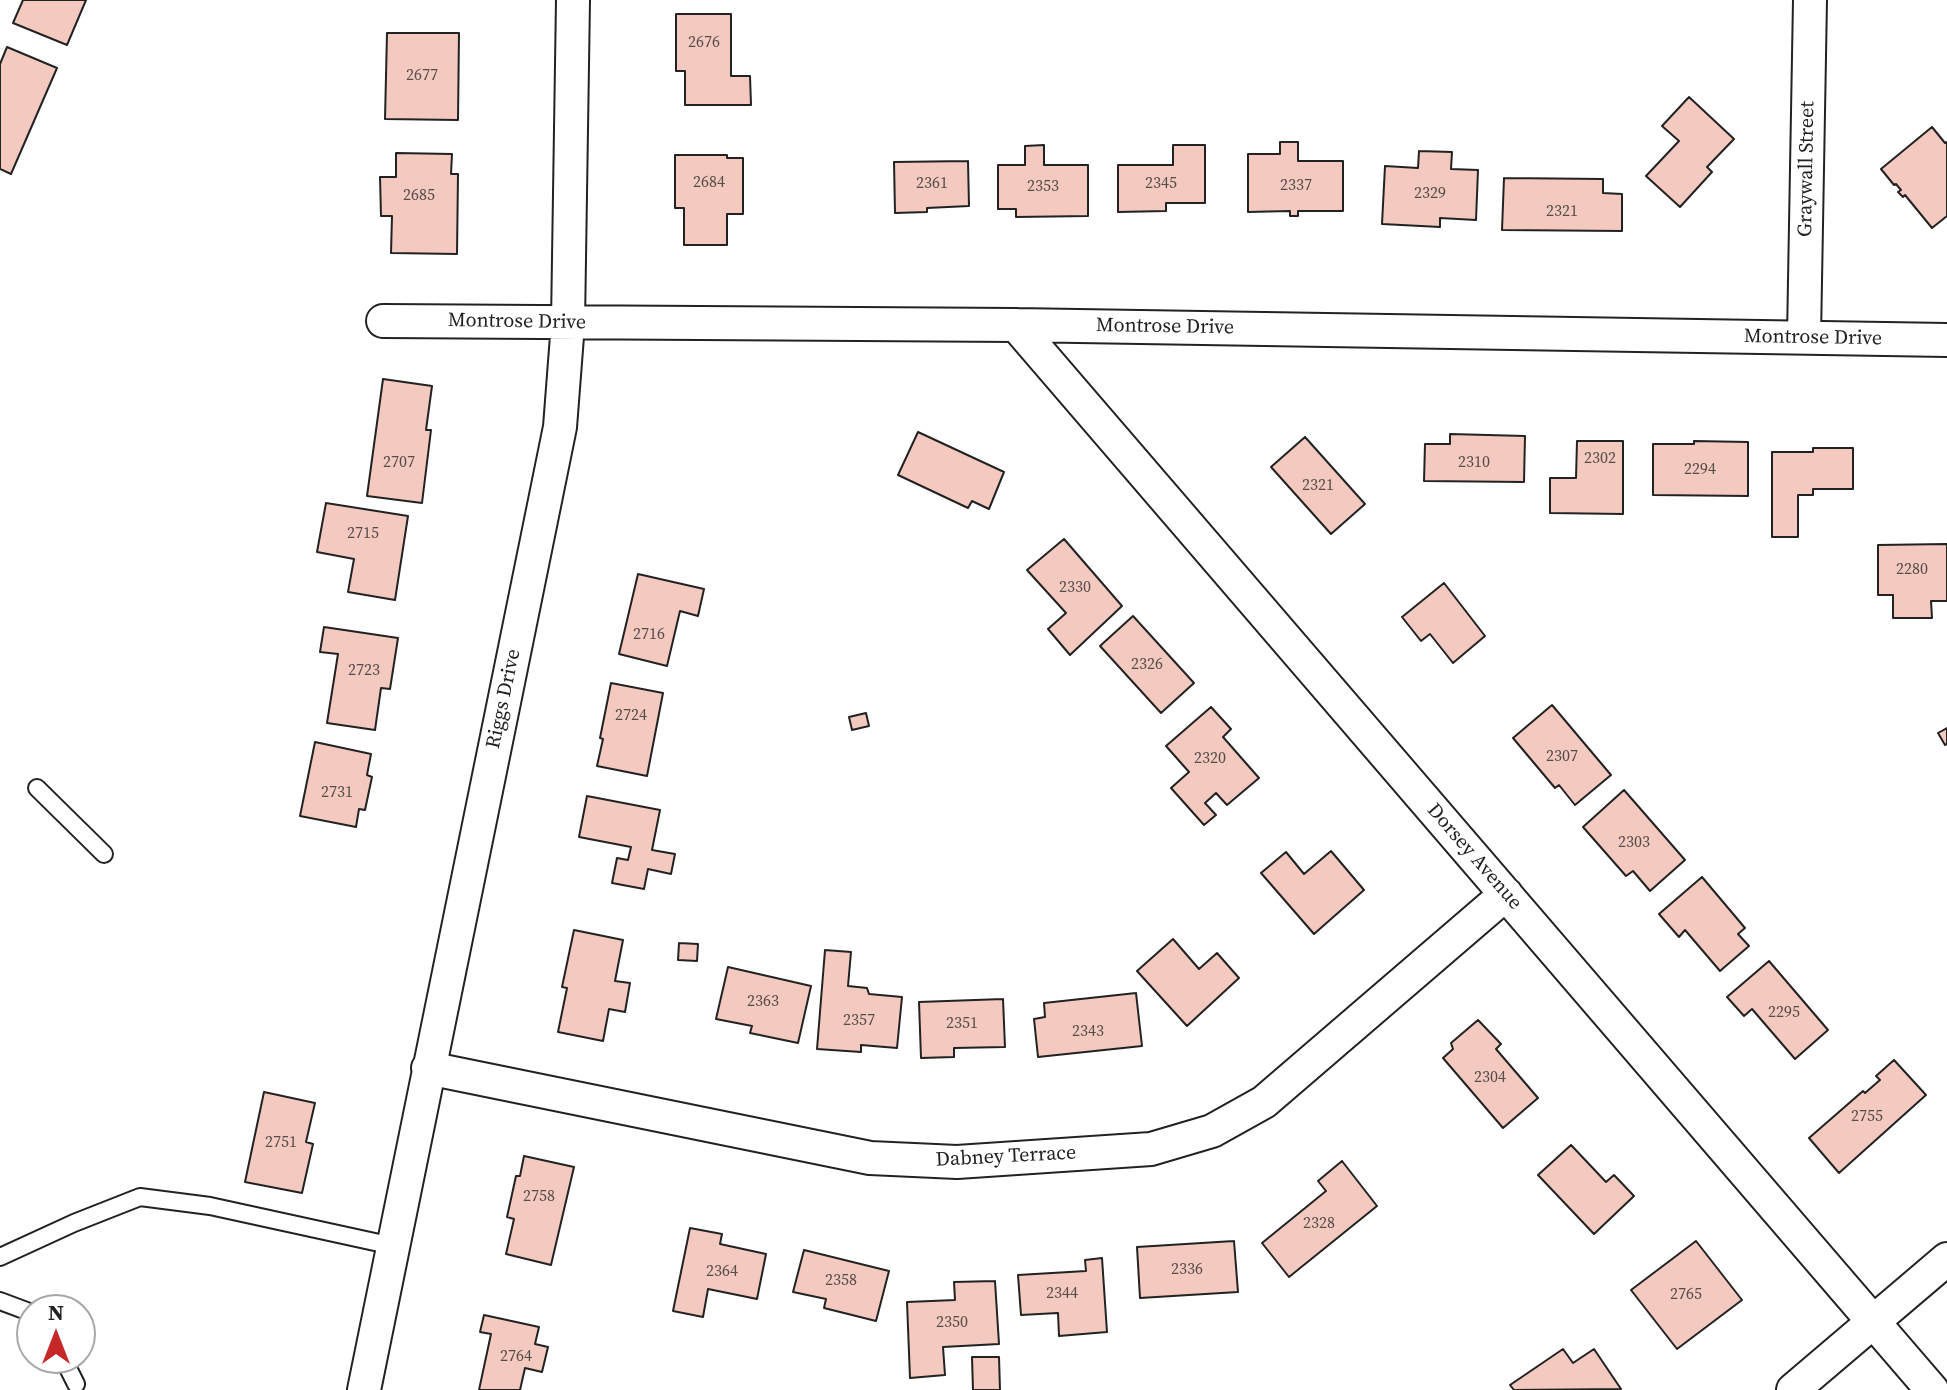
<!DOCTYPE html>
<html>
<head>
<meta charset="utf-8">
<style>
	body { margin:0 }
	#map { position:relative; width:1947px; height:1390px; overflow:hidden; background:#fff; font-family:"Source Serif 4",serif }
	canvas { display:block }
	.north { position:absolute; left:16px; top:1294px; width:80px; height:80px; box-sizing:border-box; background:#fff; border:2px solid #a7a7a7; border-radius:50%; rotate:0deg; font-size:22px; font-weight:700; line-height:32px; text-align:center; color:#222 }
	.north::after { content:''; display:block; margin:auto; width:28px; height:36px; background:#c62828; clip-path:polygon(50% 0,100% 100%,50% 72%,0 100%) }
</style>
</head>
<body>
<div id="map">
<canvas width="1947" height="1390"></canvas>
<div class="north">N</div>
</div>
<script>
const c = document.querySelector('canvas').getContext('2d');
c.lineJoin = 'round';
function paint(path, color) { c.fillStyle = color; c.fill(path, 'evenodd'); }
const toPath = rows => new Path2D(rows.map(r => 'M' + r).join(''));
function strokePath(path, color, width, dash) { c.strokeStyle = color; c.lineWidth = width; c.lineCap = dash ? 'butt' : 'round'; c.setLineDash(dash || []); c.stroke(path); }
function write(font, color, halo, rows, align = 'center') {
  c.font = font + ' "Source Serif 4",serif'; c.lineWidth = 6; c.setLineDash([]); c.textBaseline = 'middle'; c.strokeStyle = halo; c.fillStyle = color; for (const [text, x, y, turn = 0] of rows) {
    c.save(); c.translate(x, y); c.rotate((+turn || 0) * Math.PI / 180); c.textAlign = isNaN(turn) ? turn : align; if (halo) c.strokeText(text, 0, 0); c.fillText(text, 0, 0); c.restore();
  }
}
const building = toPath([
	[23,0,86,0,67,45,13,23,23,0],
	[676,14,731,14,731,76,750,76,751,105,685,105,685,71,676,71,676,14],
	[387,33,459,33,458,120,385,119,387,33],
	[7,47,57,68,11,174,0,169,0,64,7,47],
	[1689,97,1734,139,1707,167,1712,172,1680,207,1646,176,1679,141,1662,126,1689,97],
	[1932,127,1945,143,1947,142,1947,216,1932,228,1905,195,1903,197,1898,192,1901,190,1896,184,1894,185,1881,169,1932,127],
	[1280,142,1298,142,1298,161,1343,161,1343,211,1298,211,1298,216,1290,216,1290,211,1248,212,1248,154,1280,154,1280,142],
	[1044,145,1044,165,1088,165,1088,216,1016,217,1016,209,998,209,998,165,1025,165,1025,146,1044,145],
	[1173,145,1205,145,1205,203,1166,203,1166,211,1118,212,1118,165,1173,165,1173,145],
	[1419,151,1452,152,1451,169,1478,170,1476,220,1440,218,1440,227,1382,224,1385,166,1418,168,1419,151],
	[396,153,452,154,451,174,458,174,457,254,391,253,392,216,381,216,380,177,396,177,396,153],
	[675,155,727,155,727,158,743,158,743,214,727,214,727,245,684,245,684,208,675,208,675,155],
	[968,161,969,206,927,208,927,212,895,213,894,162,968,161],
	[1504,178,1603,179,1603,193,1622,194,1622,231,1502,230,1504,178],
	[383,379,432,386,426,430,431,430,422,503,367,496,383,379],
	[918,432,1004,472,989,509,972,501,968,508,898,475,918,432],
	[1450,434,1525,436,1524,482,1424,481,1425,444,1450,444,1450,434],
	[1305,437,1365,504,1331,534,1271,467,1305,437],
	[1577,441,1623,441,1623,514,1550,513,1550,478,1576,478,1577,441],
	[1694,441,1748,442,1748,496,1653,495,1653,444,1694,444,1694,441],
	[1813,448,1853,448,1853,489,1813,489,1813,495,1798,495,1798,537,1772,537,1772,452,1813,452,1813,448],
	[326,503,408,516,395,600,348,592,354,559,317,552,326,503],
	[1064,539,1122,606,1070,655,1048,629,1066,613,1027,570,1064,539],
	[1947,544,1947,601,1931,601,1932,618,1893,618,1893,595,1878,595,1878,545,1947,544],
	[638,574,704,589,698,616,680,611,667,666,619,654,638,574],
	[1444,583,1485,636,1453,663,1430,634,1421,641,1402,617,1444,583],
	[1133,616,1194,683,1161,713,1100,646,1133,616],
	[324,627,398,638,390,689,381,688,375,730,327,723,338,654,320,652,324,627],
	[611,683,663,693,647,776,597,766,603,739,600,738,611,683],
	[1552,705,1611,775,1575,805,1559,785,1555,788,1513,738,1552,705],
	[1211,707,1231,729,1223,737,1259,778,1227,805,1216,793,1205,803,1216,815,1204,825,1171,788,1189,772,1166,746,1211,707],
	[866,713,869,726,852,730,849,717,866,713],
	[1947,728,1947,744,1945,745,1938,733,1947,728],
	[315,742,371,754,367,775,372,777,365,810,359,809,356,827,300,816,315,742],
	[1624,790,1685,860,1650,891,1633,871,1626,876,1583,827,1624,790],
	[587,796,660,810,652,850,675,854,671,874,648,869,644,889,612,883,617,858,628,860,631,847,579,837,587,796],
	[1331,851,1364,890,1314,934,1261,873,1286,852,1304,874,1331,851],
	[1702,877,1745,928,1738,934,1749,946,1720,971,1685,930,1679,937,1659,914,1702,877],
	[574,930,623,940,615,981,630,983,625,1012,609,1009,603,1041,558,1032,567,988,562,987,574,930],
	[1173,939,1199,969,1217,953,1239,978,1187,1026,1137,971,1173,939],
	[679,943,698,944,697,961,678,960,679,943],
	[825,950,851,952,848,986,867,988,869,994,902,997,897,1048,861,1045,861,1052,817,1049,825,950],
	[1769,961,1828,1030,1795,1059,1752,1009,1744,1016,1727,997,1769,961],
	[728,967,811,986,798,1043,750,1033,752,1026,716,1019,728,967],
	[1136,993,1142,1046,1038,1057,1034,1019,1045,1017,1044,1003,1136,993],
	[1003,999,1005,1047,954,1048,954,1057,921,1058,919,1002,1003,999],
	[1478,1020,1501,1044,1496,1049,1538,1098,1503,1128,1443,1058,1453,1049,1451,1043,1478,1020],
	[1894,1060,1926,1095,1839,1173,1809,1138,1863,1091,1865,1093,1880,1080,1876,1076,1894,1060],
	[264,1092,315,1103,306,1142,313,1144,302,1193,245,1182,264,1092],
	[1571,1145,1606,1182,1614,1175,1634,1196,1594,1234,1538,1175,1571,1145],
	[524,1156,574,1167,551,1265,506,1254,514,1219,507,1217,516,1176,520,1176,524,1156],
	[1342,1161,1377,1206,1289,1277,1262,1243,1326,1191,1318,1181,1342,1161],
	[690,1228,722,1234,720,1244,766,1254,757,1299,708,1289,703,1317,673,1311,690,1228],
	[1234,1241,1238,1292,1140,1298,1137,1247,1234,1241],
	[1696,1241,1742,1300,1677,1349,1631,1290,1696,1241],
	[804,1250,889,1271,876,1321,824,1308,826,1299,793,1292,804,1250],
	[1102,1258,1107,1332,1059,1336,1058,1313,1021,1315,1018,1275,1086,1271,1085,1260,1102,1258],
	[995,1281,999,1344,943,1347,945,1375,910,1378,907,1302,955,1300,954,1282,995,1281],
	[484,1315,539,1327,535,1344,548,1347,542,1372,525,1368,520,1390,479,1390,491,1334,480,1332,484,1315],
	[1563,1349,1573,1363,1594,1349,1621,1389,1514,1390,1510,1385,1563,1349],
	[972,1357,999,1357,1000,1390,973,1390,972,1357]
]);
paint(building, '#f3c9c0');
strokePath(building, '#222', 2);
const service = toPath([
	[37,788,104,854],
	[0,1257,74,1223,140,1197,210,1206,393,1246],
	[0,1301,32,1313],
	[63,1358,76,1384]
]);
const minor = toPath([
	[383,321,1016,325,1947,340],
	[1016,325,1932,1390],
	[1804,337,1810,0],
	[428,1068,870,1158,957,1162,1151,1149,1212,1131,1264,1102,1506,894],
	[364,1390,560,427,568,323,573,0],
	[1793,1390,1947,1259]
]);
strokePath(service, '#222', 20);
strokePath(minor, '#222', 36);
strokePath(service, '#fff', 16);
strokePath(minor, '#fff', 32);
write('16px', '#564c4a', null, [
	["2676",704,43],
	["2677",422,76],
	["2684",709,183],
	["2361",932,184],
	["2345",1161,184],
	["2337",1296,186],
	["2353",1043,187],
	["2329",1430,194],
	["2685",419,196],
	["2321",1562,212],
	["2302",1600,459],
	["2707",399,463],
	["2310",1474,463],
	["2294",1700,470],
	["2321",1318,486],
	["2715",363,534],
	["2280",1912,570],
	["2330",1075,588],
	["2716",649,635],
	["2326",1147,665],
	["2723",364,671],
	["2724",631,716],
	["2307",1562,757],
	["2320",1210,759],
	["2731",337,793],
	["2303",1634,843],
	["2363",763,1002],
	["2295",1784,1013],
	["2357",859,1021],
	["2351",962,1024],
	["2343",1088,1032],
	["2304",1490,1078],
	["2755",1867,1117],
	["2751",281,1143],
	["2758",539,1197],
	["2328",1319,1224],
	["2336",1187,1270],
	["2364",722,1272],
	["2358",841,1281],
	["2344",1062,1294],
	["2765",1686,1295],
	["2350",952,1323],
	["2764",516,1357]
]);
write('20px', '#222', '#fff', [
	["Graywall Street",1807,169,-89],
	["Montrose Drive",517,322,1],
	["Montrose Drive",1165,327,1],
	["Montrose Drive",1813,338,1],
	["Riggs Drive",504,699,-78],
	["Dorsey Avenue",1474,857,49],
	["Dabney Terrace",1006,1157,-3]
]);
</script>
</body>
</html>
